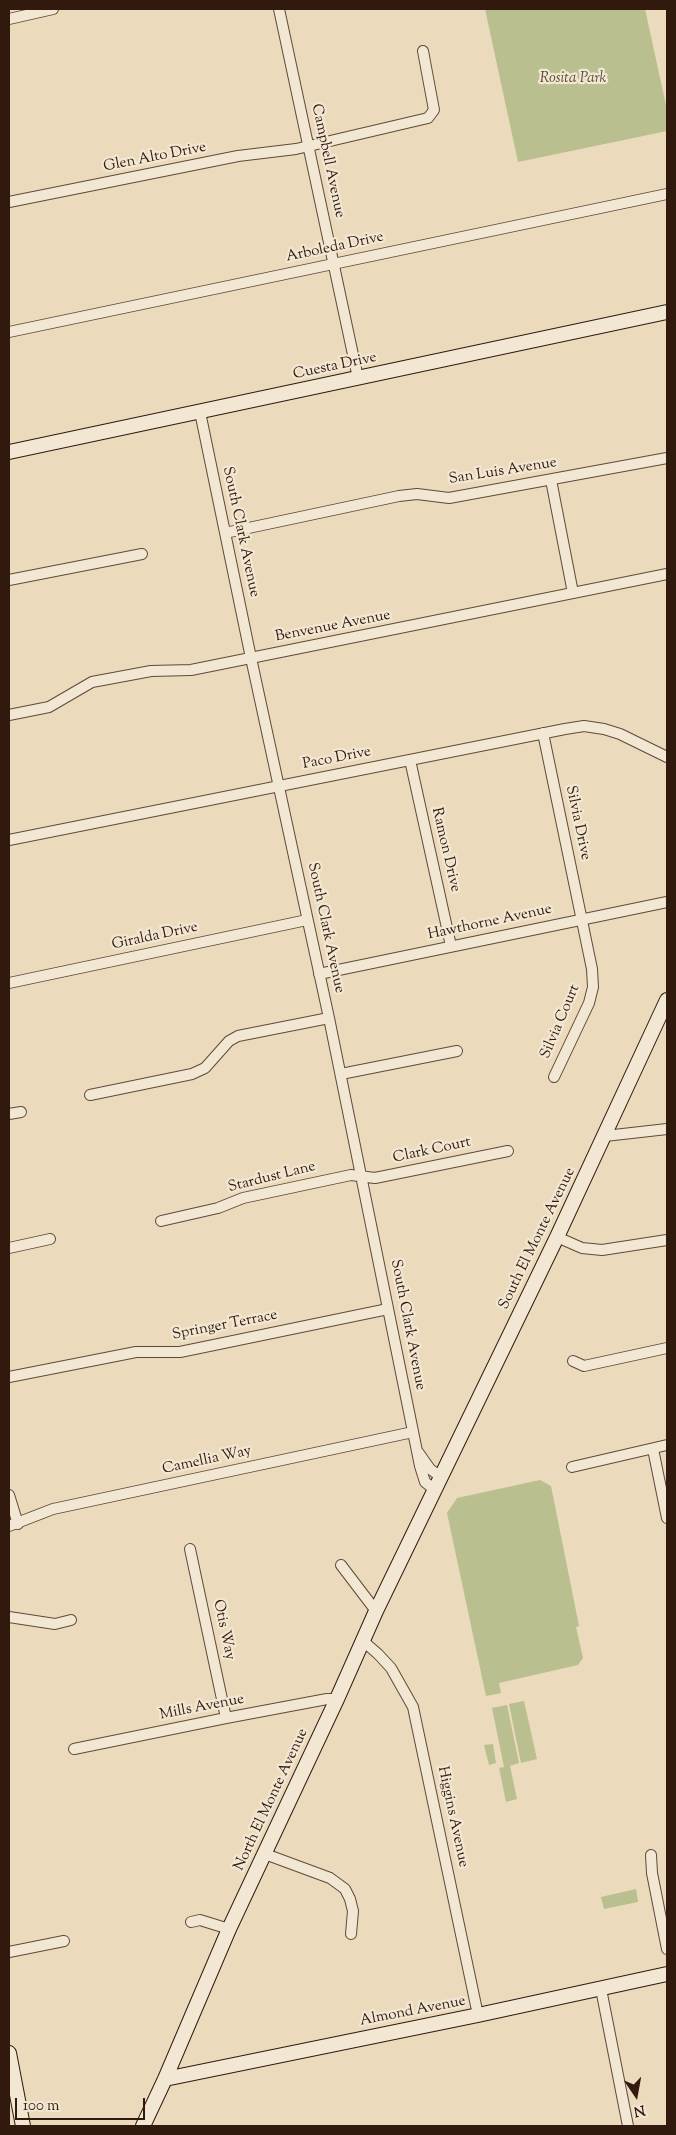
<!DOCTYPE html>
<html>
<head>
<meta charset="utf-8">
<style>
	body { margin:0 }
	#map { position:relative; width:676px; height:2135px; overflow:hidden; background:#ebdabc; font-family:"Sorts Mill Goudy",serif }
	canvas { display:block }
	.frame { position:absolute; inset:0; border:10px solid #31190e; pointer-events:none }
	.north { position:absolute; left:611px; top:2070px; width:50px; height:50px; -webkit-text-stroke:4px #f2e7d3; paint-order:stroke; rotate:168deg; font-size:14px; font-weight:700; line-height:20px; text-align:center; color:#31190e }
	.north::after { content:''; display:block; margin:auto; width:18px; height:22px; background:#31190e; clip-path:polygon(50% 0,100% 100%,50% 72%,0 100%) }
	.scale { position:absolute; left:15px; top:2098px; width:130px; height:22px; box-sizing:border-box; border:2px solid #31190e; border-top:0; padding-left:6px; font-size:15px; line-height:18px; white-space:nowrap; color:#31190e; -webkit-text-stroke:4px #f2e7d3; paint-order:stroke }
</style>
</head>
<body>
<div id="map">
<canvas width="676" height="2135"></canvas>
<div class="frame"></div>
<div class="north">N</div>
<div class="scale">100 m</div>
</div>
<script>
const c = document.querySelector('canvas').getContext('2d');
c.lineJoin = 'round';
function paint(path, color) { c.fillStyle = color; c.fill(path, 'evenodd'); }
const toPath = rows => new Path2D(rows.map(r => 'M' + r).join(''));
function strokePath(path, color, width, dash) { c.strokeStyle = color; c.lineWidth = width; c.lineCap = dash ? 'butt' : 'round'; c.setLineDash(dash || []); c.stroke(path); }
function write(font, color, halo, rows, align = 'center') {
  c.font = font + ' "Sorts Mill Goudy",serif'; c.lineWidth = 4.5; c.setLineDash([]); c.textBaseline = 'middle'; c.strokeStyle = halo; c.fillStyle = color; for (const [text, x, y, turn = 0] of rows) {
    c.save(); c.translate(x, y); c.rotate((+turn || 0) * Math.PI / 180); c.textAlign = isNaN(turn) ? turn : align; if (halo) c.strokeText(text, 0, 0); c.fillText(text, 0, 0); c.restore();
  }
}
paint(toPath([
	[485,9,645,9,667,110,667,131,518,162],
	[540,1480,551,1486,579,1626,576,1627,583,1658,578,1665,499,1683,501,1693,486,1696,447,1513,457,1498],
	[524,1701,537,1759,521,1763,509,1704],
	[507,1705,519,1763,510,1766,517,1799,506,1802,499,1768,504,1767,492,1708],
	[493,1744,496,1763,489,1765,484,1745],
	[636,1889,638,1902,604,1909,601,1897]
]), '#babf8f');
const street = toPath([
	[279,9,358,378],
	[9,19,53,9],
	[9,202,238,156,296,149,428,118,434,110,423,51],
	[9,332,667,194],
	[200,412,251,658,329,1018,420,1466,425,1482,435,1490],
	[551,480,573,593],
	[225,533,399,496,417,494,449,498,667,458],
	[9,580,142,554],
	[9,715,49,707,92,682,151,671,191,670,667,574],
	[543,733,592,969,593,987,589,1003,554,1077],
	[410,760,451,946],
	[9,840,565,729,584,726,604,729,620,734,667,757],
	[319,974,667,902],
	[9,983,307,920],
	[341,1074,457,1051],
	[90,1095,192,1074,205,1068,229,1041,238,1036,329,1018],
	[9,1114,21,1112],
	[605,1136,667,1129],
	[161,1221,218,1208,243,1198,351,1175,375,1178,508,1151],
	[557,1237,582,1248,602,1250,667,1240],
	[9,1248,50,1239],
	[573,1361,584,1366,667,1348],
	[9,1377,136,1352,180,1352,388,1309],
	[653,1449,667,1518],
	[418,1452,430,1469,441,1477],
	[572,1467,667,1445],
	[9,1495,18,1524],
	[9,1526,53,1509,413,1432],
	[190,1549,226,1718],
	[341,1565,376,1611],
	[9,1617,55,1624,71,1620],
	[363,1641,378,1654,391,1668,413,1707,478,2015],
	[74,1749,226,1718,327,1699,337,1699],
	[265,1854,330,1878,345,1889,350,1899,353,1911,351,1934],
	[651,1855,652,1873,667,1949],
	[191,1922,200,1920,229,1929],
	[9,1952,64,1941],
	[601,1989,628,2126]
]);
const secondary = toPath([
	[9,452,667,312],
	[9,2053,23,2126],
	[165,2079,478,2015,667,1974],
	[143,2126,165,2079,229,1929,337,1699,376,1611,557,1237,667,1000]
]);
strokePath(street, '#60493a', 12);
strokePath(secondary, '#31190e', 16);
strokePath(street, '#f2e7d3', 10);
strokePath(secondary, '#f2e7d3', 14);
write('italic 15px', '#5a4b35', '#f2e7d3', [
	["Rosita Park",573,79]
]);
write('15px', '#31190e', '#f2e7d3', [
	["Glen Alto Drive",155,158,-11],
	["Campbell Avenue",327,161,78],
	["Arboleda Drive",335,248,-12],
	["Cuesta Drive",335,367,-12],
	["San Luis Avenue",503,472,-9],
	["South Clark Avenue",240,532,78],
	["Benvenue Avenue",333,627,-11],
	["Paco Drive",337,759,-11],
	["Silvia Drive",577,823,78],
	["Ramon Drive",445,850,77],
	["Hawthorne Avenue",490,923,-12],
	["South Clark Avenue",325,928,78],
	["Giralda Drive",155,937,-12],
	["Silvia Court",561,1022,-67],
	["Clark Court",432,1151,-12],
	["Stardust Lane",272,1178,-14],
	["South El Monte Avenue",538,1239,-64],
	["South Clark Avenue",407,1325,79],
	["Springer Terrace",225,1326,-11],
	["Camellia Way",207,1461,-12],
	["Otis Way",223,1630,78],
	["Mills Avenue",202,1708,-11],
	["North El Monte Avenue",272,1800,-65],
	["Higgins Avenue",452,1817,78],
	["Almond Avenue",413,2012,-11]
]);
</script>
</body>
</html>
